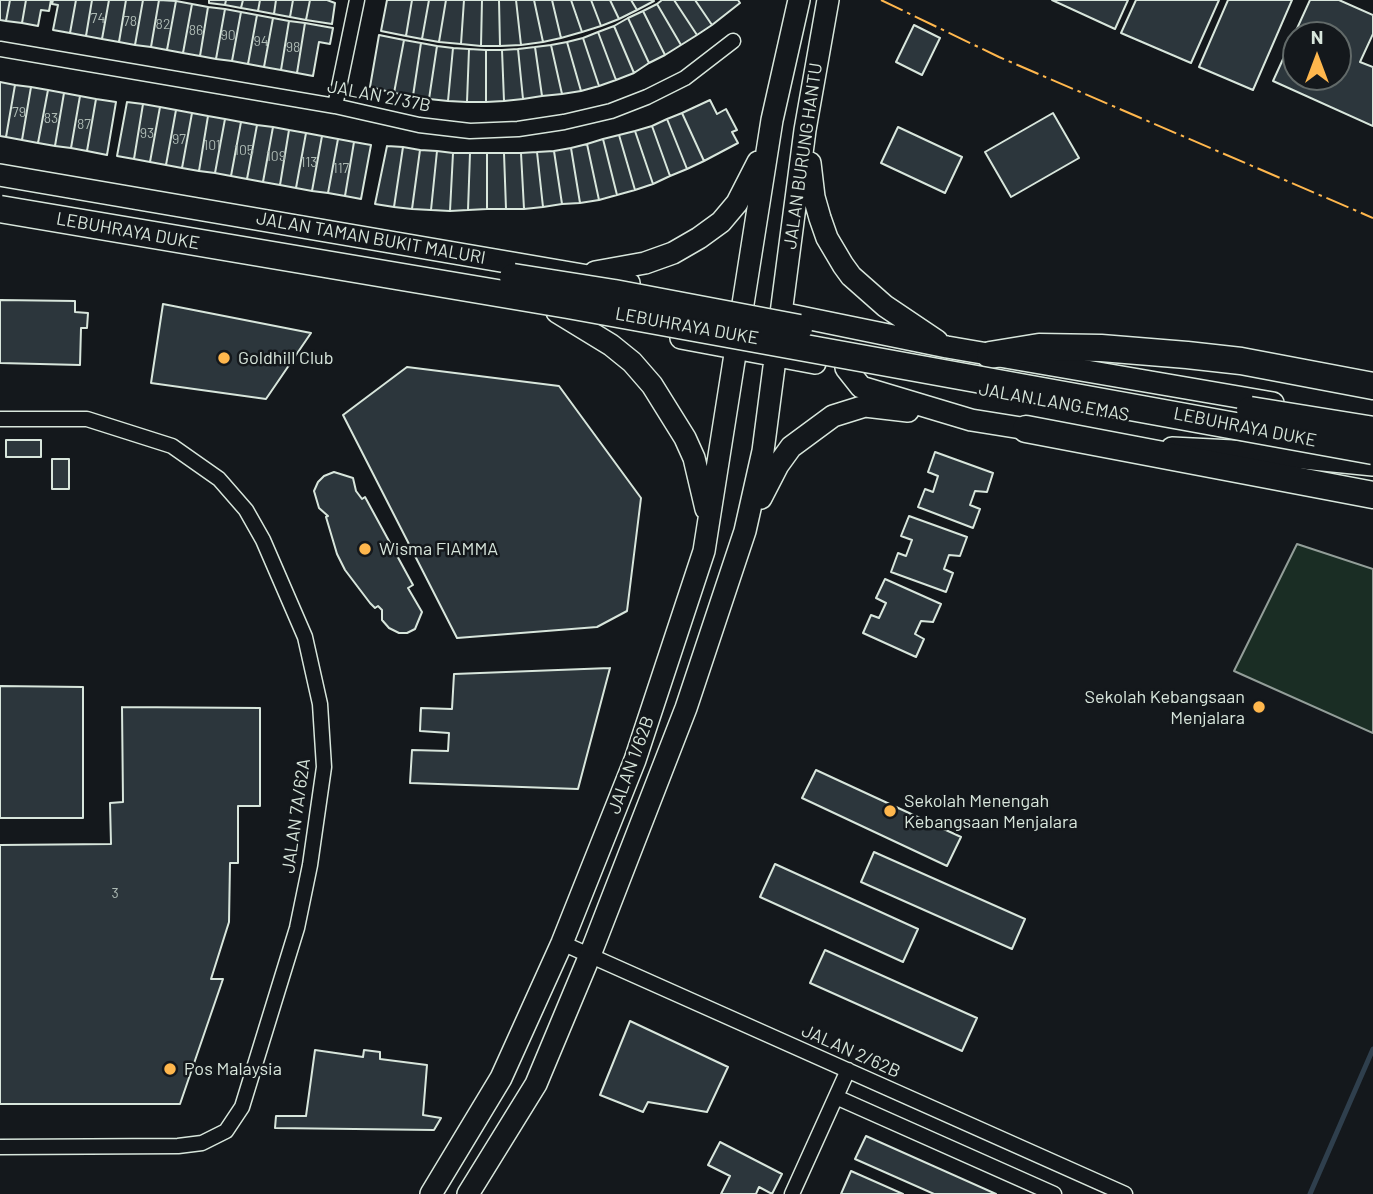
<!DOCTYPE html>
<html>
<head>
<meta charset="utf-8">
<style>
	body { margin:0 }
	#map { position:relative; width:1373px; height:1194px; overflow:hidden; background:#14181c; font-family:Barlow,sans-serif }
	canvas { display:block }
	.north { position:absolute; left:1282px; top:21px; width:70px; height:70px; box-sizing:border-box; background:#14181c; border:2px solid #626a69; border-radius:50%; rotate:0deg; font-size:19px; font-weight:700; line-height:28px; text-align:center; color:#d8e6dc }
	.north::after { content:''; display:block; margin:auto; width:24px; height:32px; background:#ffb74d; clip-path:polygon(50% 0,100% 100%,50% 72%,0 100%) }
</style>
</head>
<body>
<div id="map">
<canvas width="1373" height="1194"></canvas>
<div class="north">N</div>
</div>
<script>
const c = document.querySelector('canvas').getContext('2d');
c.lineJoin = 'round';
function paint(path, color) { c.fillStyle = color; c.fill(path, 'evenodd'); }
const toPath = rows => new Path2D(rows.map(r => 'M' + r).join(''));
function strokePath(path, color, width, dash) { c.strokeStyle = color; c.lineWidth = width; c.lineCap = dash ? 'butt' : 'round'; c.setLineDash(dash || []); c.stroke(path); }
function write(font, color, halo, rows, align = 'center') {
  c.font = font + ' Barlow,sans-serif'; c.lineWidth = 5; c.setLineDash([]); c.textBaseline = 'middle'; c.strokeStyle = halo; c.fillStyle = color; for (const [text, x, y, turn = 0] of rows) {
    c.save(); c.translate(x, y); c.rotate((+turn || 0) * Math.PI / 180); c.textAlign = isNaN(turn) ? turn : align; if (halo) c.strokeText(text, 0, 0); c.fillText(text, 0, 0); c.restore();
  }
}
const green = toPath([
	[1297,544,1373,569,1373,733,1234,671,1297,544]
]);
paint(green, '#1a2d24');
strokePath(green, '#939e99', 2);
strokePath(toPath([
	[1310,1194,1373,1049]
]), '#2f3f4d', 5);
const building = toPath([
	[0,0,10,0,6,21,0,20,0,0],
	[10,0,26,0,22,23,6,21,10,0],
	[26,0,51,0,49,11,41,10,38,26,22,23,26,0],
	[53,0,76,0,70,33,53,30,58,5,52,4,53,0],
	[76,0,92,0,86,36,70,33,76,0],
	[92,0,109,0,102,39,86,36,92,0],
	[109,0,126,0,119,42,102,39,109,0],
	[126,0,143,0,135,45,119,42,126,0],
	[143,0,159,0,151,47,135,45,143,0],
	[159,0,176,1,167,50,151,47,159,0],
	[209,0,226,0,225,5,209,3,209,0],
	[226,0,243,0,241,8,225,5,226,0],
	[243,0,260,0,258,11,241,8,243,0],
	[260,0,276,0,274,14,258,11,260,0],
	[276,0,293,0,290,17,274,14,276,0],
	[293,0,310,0,306,20,290,17,293,0],
	[310,0,327,0,335,3,332,24,306,20,310,0],
	[387,0,412,0,406,36,381,31,387,0],
	[412,0,429,0,422,39,406,36,412,0],
	[429,0,446,0,439,42,422,39,429,0],
	[446,0,464,0,461,44,439,42,446,0],
	[464,0,482,0,481,46,461,44,464,0],
	[482,0,499,0,500,46,481,46,482,0],
	[499,0,516,0,521,45,500,46,499,0],
	[516,0,534,0,543,42,521,45,516,0],
	[534,0,552,0,561,38,543,42,534,0],
	[552,0,571,0,582,32,561,38,552,0],
	[571,0,591,0,601,26,582,32,571,0],
	[591,0,610,0,619,19,601,26,591,0],
	[610,0,631,0,637,10,619,19,610,0],
	[631,0,653,0,654,1,637,10,631,0],
	[662,0,674,0,697,35,681,45,657,4,662,0],
	[674,0,695,0,712,25,697,35,674,0],
	[695,0,738,0,740,3,712,25,695,0],
	[1052,0,1128,0,1115,29,1052,0],
	[1136,0,1219,0,1191,63,1121,33,1136,0],
	[1228,0,1292,0,1253,90,1199,67,1228,0],
	[1310,0,1339,0,1373,15,1373,34,1360,62,1373,67,1373,126,1273,81,1310,0],
	[1296,35,1338,35,1338,77,1296,77,1296,35],
	[176,1,192,4,183,53,167,50,176,1],
	[192,4,208,7,200,56,183,53,192,4],
	[657,4,681,45,665,55,643,11,657,4],
	[208,7,225,9,216,59,200,56,208,7],
	[225,9,241,12,232,61,216,59,225,9],
	[643,11,665,55,649,63,628,18,643,11],
	[241,12,257,15,248,64,232,61,241,12],
	[257,15,273,18,264,67,248,64,257,15],
	[273,18,289,21,281,70,264,67,273,18],
	[628,18,649,63,634,73,614,26,628,18],
	[289,21,305,23,297,73,281,70,289,21],
	[305,23,333,28,330,44,319,42,313,76,297,73,305,23],
	[914,25,940,38,922,75,896,62,914,25],
	[614,26,634,73,616,80,598,32,614,26],
	[598,32,616,80,599,86,583,38,598,32],
	[379,35,404,40,394,93,370,87,379,35],
	[583,38,599,86,581,91,567,42,583,38],
	[404,40,421,43,413,96,394,93,404,40],
	[567,42,581,91,562,94,551,45,567,42],
	[421,43,437,46,429,99,413,96,421,43],
	[551,45,562,94,542,96,535,47,551,45],
	[437,46,453,48,448,101,429,99,437,46],
	[535,47,542,96,523,99,518,49,535,47],
	[453,48,469,49,467,102,448,101,453,48],
	[469,49,486,50,486,102,467,102,469,49],
	[518,49,523,99,504,101,502,50,518,49],
	[486,50,502,50,504,101,486,102,486,50],
	[0,82,15,85,6,137,0,136,0,82],
	[15,85,31,87,22,140,6,137,15,85],
	[31,87,48,90,38,143,22,140,31,87],
	[48,90,64,93,55,146,38,143,48,90],
	[64,93,80,96,71,148,55,146,64,93],
	[80,96,96,99,87,151,71,148,80,96],
	[96,99,116,102,107,155,87,151,96,99],
	[710,100,717,114,726,109,737,130,732,132,738,143,704,161,682,113,710,100],
	[127,102,143,104,134,159,117,156,127,102],
	[143,104,160,107,150,162,134,159,143,104],
	[160,107,176,110,166,165,150,162,160,107],
	[176,110,192,113,182,168,166,165,176,110],
	[192,113,208,116,199,171,182,168,192,113],
	[682,113,704,161,687,169,667,119,682,113],
	[1053,113,1079,158,1011,197,985,152,1053,113],
	[208,116,225,119,215,173,199,171,208,116],
	[225,119,241,122,231,176,215,173,225,119],
	[667,119,687,169,670,176,652,126,667,119],
	[241,122,257,125,247,179,231,176,241,122],
	[257,125,273,127,263,182,247,179,257,125],
	[652,126,670,176,653,184,635,131,652,126],
	[273,127,289,130,280,185,263,182,273,127],
	[898,127,962,157,945,193,881,163,898,127],
	[289,130,306,133,296,188,280,185,289,130],
	[635,131,653,184,635,190,619,135,635,131],
	[306,133,322,136,312,191,296,188,306,133],
	[619,135,635,190,617,195,603,139,619,135],
	[322,136,338,139,328,193,312,191,322,136],
	[338,139,354,142,345,196,328,193,338,139],
	[603,139,617,195,599,200,587,144,603,139],
	[354,142,371,145,361,199,345,196,354,142],
	[587,144,599,200,580,203,571,148,587,144],
	[387,146,403,147,394,207,375,204,387,146],
	[403,147,420,150,412,209,394,207,403,147],
	[571,148,580,203,562,204,554,151,571,148],
	[420,150,437,151,431,210,412,209,420,150],
	[437,151,453,153,450,211,431,210,437,151],
	[554,151,562,204,543,207,537,152,554,151],
	[537,152,543,207,524,209,521,153,537,152],
	[453,153,470,153,468,210,450,211,453,153],
	[470,153,487,153,487,209,468,210,470,153],
	[487,153,504,153,506,209,487,209,487,153],
	[504,153,521,153,524,209,506,209,504,153],
	[0,300,75,301,75,312,88,313,87,328,81,328,80,365,0,363,0,300],
	[163,304,311,333,266,399,151,383,163,304],
	[407,367,559,386,641,498,627,611,597,627,457,638,343,415,407,367],
	[6,440,41,440,41,457,6,457,6,440],
	[935,452,993,473,987,492,975,491,970,505,980,509,973,528,918,507,925,489,933,492,938,476,928,472,935,452],
	[52,459,69,459,69,489,52,489,52,459],
	[334,472,353,478,356,491,362,499,365,497,413,585,408,588,422,612,415,629,407,633,399,633,389,628,382,620,382,610,378,606,375,608,370,603,345,570,337,554,326,517,328,516,319,508,314,491,318,482,324,476,334,472],
	[909,516,967,537,960,556,949,555,944,569,953,573,946,592,891,572,898,553,906,556,912,540,901,536,909,516],
	[885,579,941,604,933,622,921,621,915,634,924,639,916,657,863,633,871,615,879,618,886,603,876,598,885,579],
	[610,668,578,789,410,783,412,750,448,751,449,733,420,731,421,708,452,709,454,674,610,668],
	[0,686,83,687,83,818,0,818,0,686],
	[122,707,260,708,260,806,238,806,238,863,230,863,229,922,211,979,223,979,180,1104,0,1104,0,845,111,844,110,803,123,802,122,707],
	[816,770,961,837,947,866,802,798,816,770],
	[874,852,1025,919,1012,949,861,882,874,852],
	[775,864,918,929,903,962,760,897,775,864],
	[825,950,977,1018,962,1051,810,983,825,950],
	[630,1021,728,1067,707,1112,648,1102,643,1112,600,1095,630,1021],
	[315,1050,363,1057,364,1050,380,1052,380,1059,427,1065,423,1115,441,1118,434,1130,275,1128,276,1116,306,1116,315,1050],
	[866,1136,996,1194,934,1194,855,1159,866,1136],
	[720,1142,782,1174,772,1194,759,1187,756,1194,721,1194,730,1176,708,1165,720,1142],
	[851,1171,903,1194,841,1194,851,1171]
]);
paint(building, '#2c363c');
strokePath(building, '#d8e6dc', 2);
const street = toPath([
	[0,49,335,106,419,125,470,131,518,129,564,122,611,111,647,97,685,78,733,41],
	[335,106,357,0],
	[0,419,87,419,172,446,219,479,246,510,263,540,305,637,320,704,324,767,310,865,297,928,242,1107,226,1131,202,1143,178,1146,0,1147],
	[562,943,1125,1194],
	[836,1097,1054,1194],
	[792,1194,848,1070]
]);
const secondary = toPath([
	[810,163,814,197,820,218,827,238,843,265,851,276,885,306,937,341],
	[0,175,629,283],
	[595,272,645,263,673,253,699,238,721,222,737,203,758,162],
	[557,312,611,345,632,362,652,385,685,438,694,458,706,509],
	[781,313,947,347,1273,403],
	[681,338,815,363],
	[846,368,861,387,971,420,1040,431],
	[1172,448,1233,451,1373,465],
	[761,498,778,465,791,447,833,416,865,406,908,411],
	[431,1194,501,1078,562,943,635,760,704,551,772,120,799,0],
	[468,1194,536,1084,590,955,686,708,745,531,763,451,805,130,828,0]
]);
const highway = toPath([
	[990,355,1039,347,1101,348,1187,355,1241,361,1373,386],
	[1026,429,1373,495]
]);
strokePath(street, '#d8e6dc', 17);
strokePath(secondary, '#d8e6dc', 24);
strokePath(highway, '#d8e6dc', 29);
strokePath(street, '#14181c', 14);
strokePath(secondary, '#14181c', 21);
strokePath(highway, '#14181c', 26);
const highwayBridge = toPath([
	[0,209,568,305,1373,451],
	[513,277,614,293,799,328],
	[1250,410,1373,430]
]);
strokePath(highwayBridge, '#d8e6dc', 29, []);
strokePath(highwayBridge, '#14181c', 26);
strokePath(toPath([
	[881,0,999,57,1373,218]
]), '#ffb74d', 2, [24, 5, 3.5, 5]);
for (const [x, y, r, color] of [
	[224,358,7,"#ffb74d"],
	[365,549,7,"#ffb74d"],
	[1259,707,7,"#ffb74d"],
	[890,811,7,"#ffb74d"],
	[170,1069,7,"#ffb74d"]
]) { const dot = new Path2D(); dot.arc(x, y, r, 0, 2 * Math.PI); c.fillStyle = color; c.fill(dot); strokePath(dot, '#14181c', 2.5); }
write('14px', '#adbab4', null, [
	["74",98,18],
	["78",130,21],
	["82",163,24],
	["86",196,30],
	["90",228,35],
	["94",261,41],
	["98",293,47],
	["79",19,112],
	["83",51,118],
	["87",84,124],
	["93",147,133],
	["97",179,139],
	["101",212,145],
	["105",244,150],
	["109",276,156],
	["113",309,162],
	["117",341,168],
	["3",115,893]
]);
write('18px', '#d8e6dc', '#14181c', [
	["JALAN 2/37B",379,96,11],
	["JALAN BURUNG HANTU",803,156,-82],
	["LEBUHRAYA DUKE",128,231,10],
	["JALAN TAMAN BUKIT MALURI",371,238,10],
	["LEBUHRAYA DUKE",687,326,10],
	["JALAN LANG EMAS",1054,402,10],
	["LEBUHRAYA DUKE",1245,427,11],
	["JALAN 1/62B",631,765,-70],
	["JALAN 7A/62A",296,816,-82],
	["JALAN 2/62B",851,1051,24]
]);
write('18px', '#d8e6dc', '#14181c', [
	["Goldhill Club",238,358],
	["Wisma FIAMMA",379,549],
	["Sekolah Kebangsaan",1245,697,"right"],
	["Menjalara",1245,718,"right"],
	["Sekolah Menengah",904,801],
	["Kebangsaan Menjalara",904,822],
	["Pos Malaysia",184,1069]
], 'left');
</script>
</body>
</html>
